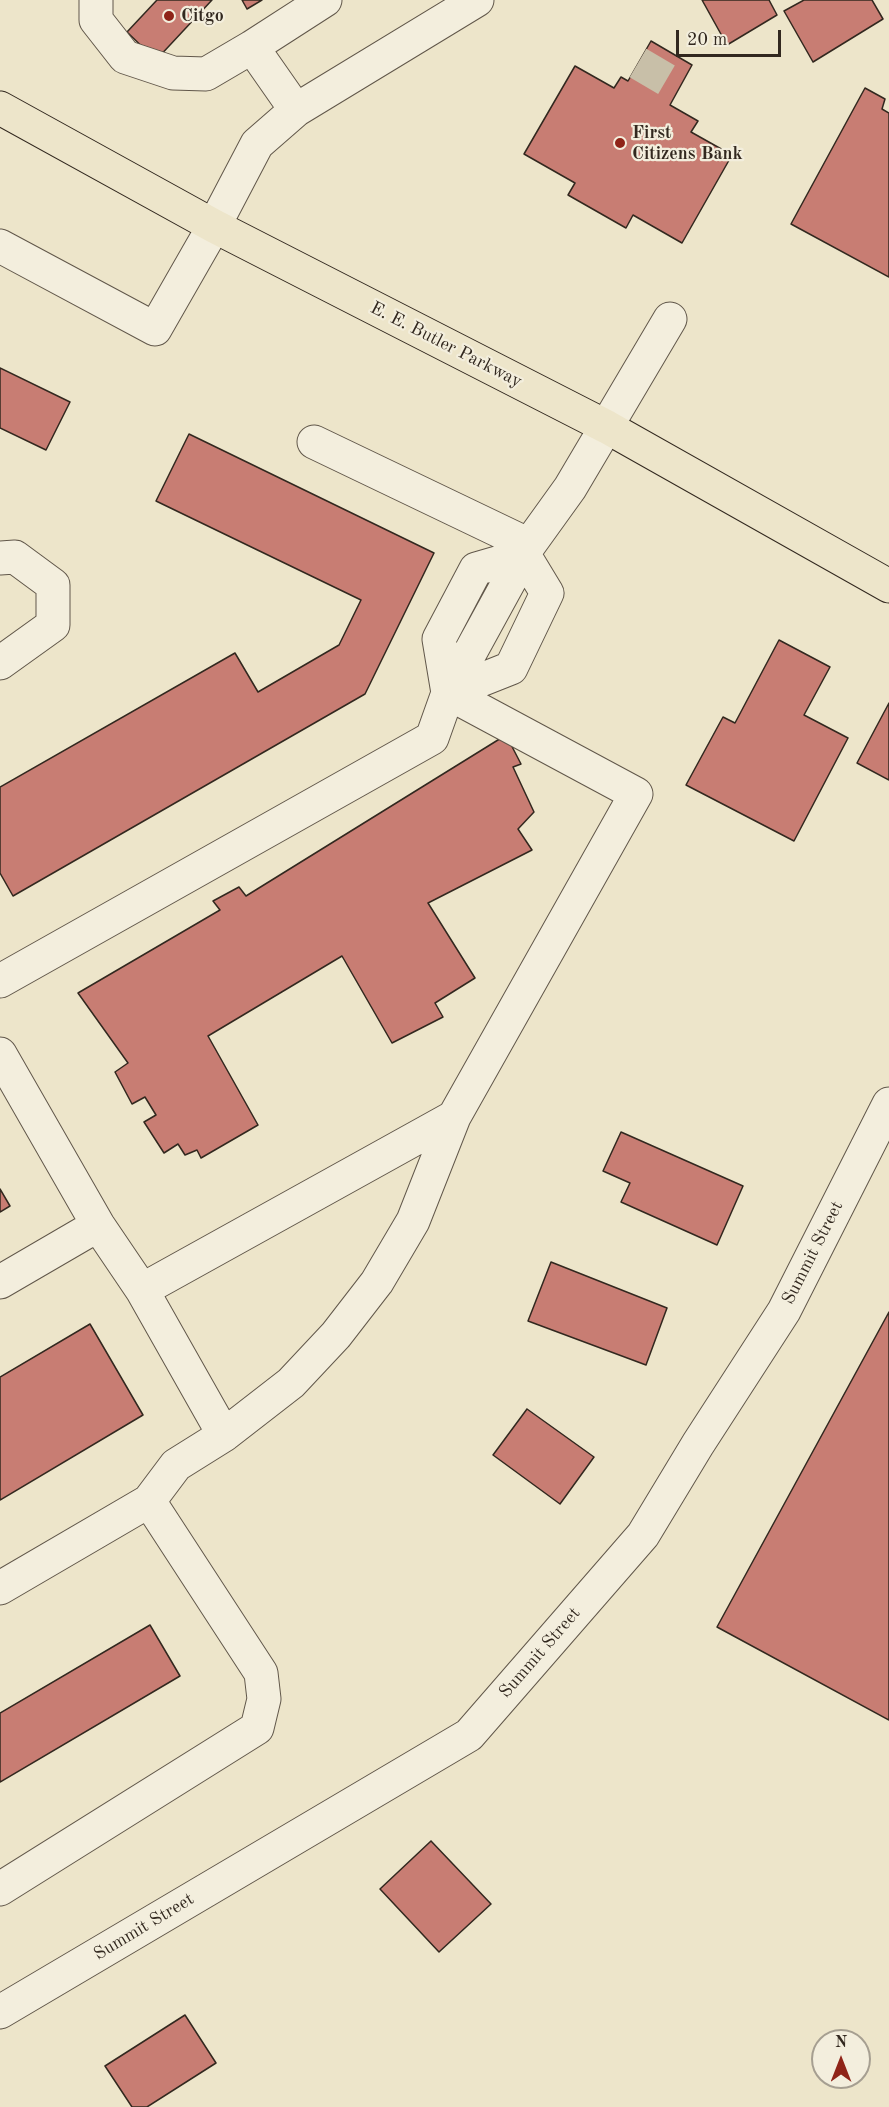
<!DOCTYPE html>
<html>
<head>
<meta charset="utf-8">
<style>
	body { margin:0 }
	#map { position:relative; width:889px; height:2107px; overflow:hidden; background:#ede5ca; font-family:"Old Standard TT",serif }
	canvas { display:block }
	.north { position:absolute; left:811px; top:2029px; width:60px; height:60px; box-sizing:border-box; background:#f3eedd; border:2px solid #a69f91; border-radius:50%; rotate:0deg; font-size:16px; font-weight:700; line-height:24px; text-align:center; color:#32281f }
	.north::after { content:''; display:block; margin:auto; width:21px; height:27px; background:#8f2418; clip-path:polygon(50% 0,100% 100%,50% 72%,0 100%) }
	.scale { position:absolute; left:676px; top:30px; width:105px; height:27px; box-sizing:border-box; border:3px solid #32281f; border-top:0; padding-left:8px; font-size:18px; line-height:21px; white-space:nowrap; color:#32281f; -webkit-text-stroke:4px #f3eedd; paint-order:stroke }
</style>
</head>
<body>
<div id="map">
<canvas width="889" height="2107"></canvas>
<div class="north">N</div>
<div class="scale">20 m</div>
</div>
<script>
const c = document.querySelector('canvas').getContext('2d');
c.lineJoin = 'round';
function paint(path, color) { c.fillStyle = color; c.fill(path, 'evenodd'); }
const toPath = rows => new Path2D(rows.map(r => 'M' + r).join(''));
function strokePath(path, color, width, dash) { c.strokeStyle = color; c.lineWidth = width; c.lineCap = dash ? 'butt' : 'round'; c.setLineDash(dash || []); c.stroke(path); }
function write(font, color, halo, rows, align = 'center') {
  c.font = font + ' "Old Standard TT",serif'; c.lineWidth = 4.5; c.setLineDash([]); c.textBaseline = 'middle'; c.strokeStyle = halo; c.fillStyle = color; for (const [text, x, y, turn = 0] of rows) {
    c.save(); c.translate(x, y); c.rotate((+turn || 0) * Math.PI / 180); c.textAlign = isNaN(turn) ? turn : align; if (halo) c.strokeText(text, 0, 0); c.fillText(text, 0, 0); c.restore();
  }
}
const building = toPath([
	[157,0,212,0,156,60,127,32,157,0],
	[242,0,262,0,247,9,242,0],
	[702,0,769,0,777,15,727,45,702,0],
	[804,0,872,0,883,19,813,62,784,11,804,0],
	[651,41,692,65,670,105,698,121,691,132,732,155,682,243,633,215,626,228,568,195,575,183,524,154,575,66,614,88,621,77,628,81,651,41],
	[865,88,885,99,882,109,889,113,889,277,791,224,865,88],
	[0,368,70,402,46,450,0,428,0,368],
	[189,434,434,553,365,694,13,896,0,873,0,787,235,653,258,692,339,645,361,600,156,501,189,434],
	[779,640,830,667,804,715,848,738,794,841,686,785,723,717,735,723,779,640],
	[889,703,889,780,857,763,889,703],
	[506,735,521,764,513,767,534,812,518,829,532,850,428,903,475,978,435,1003,443,1017,392,1043,342,956,208,1036,258,1125,201,1158,197,1150,185,1155,178,1144,164,1153,144,1122,156,1115,145,1097,132,1104,115,1072,128,1063,78,993,220,910,213,901,239,887,246,896,506,735],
	[621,1132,743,1186,717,1245,621,1202,630,1183,603,1171,621,1132],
	[0,1189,10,1206,0,1212,0,1189],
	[551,1262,667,1308,646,1365,528,1321,551,1262],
	[889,1312,889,1720,717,1627,889,1312],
	[90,1324,143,1415,0,1500,0,1377,90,1324],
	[527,1409,594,1457,560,1504,493,1455,527,1409],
	[150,1625,180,1676,0,1782,0,1713,150,1625],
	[431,1841,491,1904,439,1952,380,1889,431,1841],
	[185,2015,216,2063,147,2107,132,2107,105,2066,185,2015]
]);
paint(building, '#c87d73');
strokePath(building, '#32281f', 1.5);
strokePath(toPath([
	[638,63,679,87]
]), '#c8bfa8', 33, [33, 16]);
const minor = toPath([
	[96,0,96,20,125,57,173,73,206,74,252,47],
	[296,110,252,47,325,0],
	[0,246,155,329,214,226,257,144,296,110,477,0],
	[314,442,529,545],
	[0,558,15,557,53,585,53,625,0,663],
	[448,693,529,545,570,488,670,319],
	[448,693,511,668,547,593,524,555],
	[448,693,439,639,476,569,524,555],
	[0,981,432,738,448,693,636,794,454,1117,413,1221,377,1282,336,1335,291,1383,224,1435,176,1465,149,1501,0,1588],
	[0,1054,98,1225,142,1290,224,1435],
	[0,1282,98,1225],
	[142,1290,454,1117],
	[0,1889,257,1728,264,1699,261,1673,149,1501],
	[0,2012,469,1735,643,1535,698,1444,784,1311,889,1104]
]);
const highway = toPath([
	[0,108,214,226,607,427,889,586]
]);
strokePath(minor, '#61574a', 35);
strokePath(highway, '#32281f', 35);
strokePath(minor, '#f3eedd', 33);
strokePath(highway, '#ede5ca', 33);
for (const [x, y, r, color] of [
	[169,16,6,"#8f2418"],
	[620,143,6,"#8f2418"]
]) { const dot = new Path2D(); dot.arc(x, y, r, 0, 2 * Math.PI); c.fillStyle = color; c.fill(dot); strokePath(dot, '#f3eedd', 2); }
write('bold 18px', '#32281f', '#f3eedd', [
	["Citgo",181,16],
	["First",632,133],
	["Citizens Bank",632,154]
], 'left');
write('18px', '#32281f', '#f3eedd', [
	["E. E. Butler Parkway",446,345,27],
	["Summit Street",813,1253,-63],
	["Summit Street",540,1653,-49],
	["Summit Street",144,1927,-31]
]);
</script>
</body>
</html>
